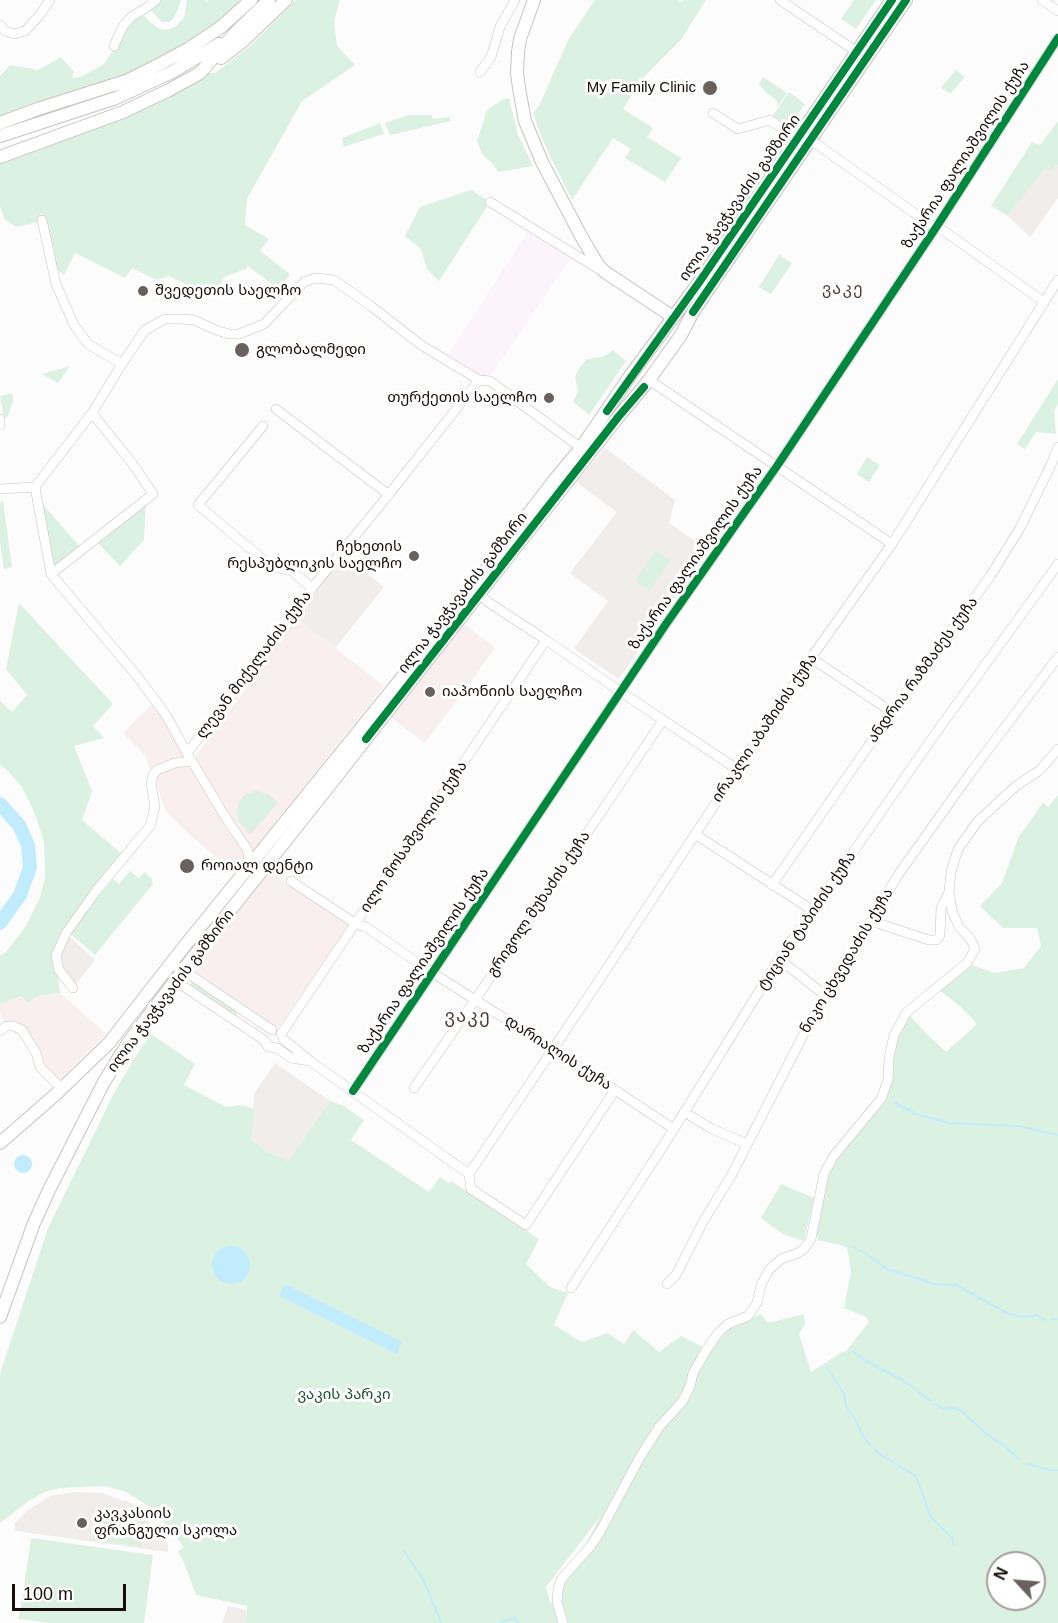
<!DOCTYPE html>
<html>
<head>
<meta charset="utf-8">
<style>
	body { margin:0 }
	#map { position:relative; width:1058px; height:1623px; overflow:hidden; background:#fcfcfc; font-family:Helvetica,sans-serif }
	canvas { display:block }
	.north { position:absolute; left:986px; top:1551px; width:60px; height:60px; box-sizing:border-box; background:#fff; border:2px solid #a39e9d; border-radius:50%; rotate:296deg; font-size:16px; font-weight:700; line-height:24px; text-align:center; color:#180d09 }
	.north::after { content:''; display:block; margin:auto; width:21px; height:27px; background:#68615e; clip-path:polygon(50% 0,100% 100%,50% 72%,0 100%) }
	.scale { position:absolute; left:12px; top:1584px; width:114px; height:27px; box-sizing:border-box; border:3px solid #180d09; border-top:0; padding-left:8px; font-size:18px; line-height:21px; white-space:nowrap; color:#180d09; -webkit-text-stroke:4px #fff; paint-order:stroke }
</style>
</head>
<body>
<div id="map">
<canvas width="1058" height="1623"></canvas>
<div class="north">N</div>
<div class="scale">100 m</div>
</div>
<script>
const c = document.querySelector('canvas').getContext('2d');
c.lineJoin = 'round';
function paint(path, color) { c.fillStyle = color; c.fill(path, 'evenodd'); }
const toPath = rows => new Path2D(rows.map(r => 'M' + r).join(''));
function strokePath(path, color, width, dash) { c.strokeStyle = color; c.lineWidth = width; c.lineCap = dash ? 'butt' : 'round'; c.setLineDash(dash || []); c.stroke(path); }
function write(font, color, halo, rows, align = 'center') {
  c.font = font + ' Helvetica,"Noto Sans Georgian",sans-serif'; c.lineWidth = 6; c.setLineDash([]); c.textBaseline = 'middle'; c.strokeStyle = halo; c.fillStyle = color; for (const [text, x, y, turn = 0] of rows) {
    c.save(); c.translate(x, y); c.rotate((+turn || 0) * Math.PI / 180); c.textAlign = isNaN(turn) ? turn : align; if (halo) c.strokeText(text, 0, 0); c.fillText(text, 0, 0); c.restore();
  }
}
paint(toPath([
	[297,619,384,686,235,873,190,835,166,811,145,755,123,733,156,700,193,760],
	[463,623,494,647,492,652,425,743,389,716],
	[270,869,279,878,349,925,278,1028,194,972,196,968],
	[60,993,106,1034,56,1083,40,1067,22,1030,6,1026,0,1013,0,1004,23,996,28,1003,38,996]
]), '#f8efee');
paint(toPath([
	[1055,164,1058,166,1058,198,1030,237,1008,216,1045,167],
	[605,448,675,500,669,523,708,550,619,679,574,649,608,601,570,573,617,512,576,482],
	[348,553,367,568,365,572,384,587,335,648,297,619,315,590,333,569],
	[66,933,95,960,73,988,56,955],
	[275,1063,330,1101,288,1161,267,1152,251,1139,254,1094],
	[76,1492,103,1493,123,1501,125,1500,139,1508,151,1518,148,1522,168,1545,168,1552,16,1531,14,1524,28,1510,50,1496],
	[228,1606,246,1610,248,1618,246,1623,222,1623]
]), '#f1edeb');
paint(toPath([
	[531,227,573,254,491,375,479,380,446,358]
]), '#fdf3fa');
paint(toPath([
	[159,0,181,0,178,9,173,19,169,22,162,22,149,8],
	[187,0,205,0,207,2,209,0,247,0,240,7,158,63,84,92,0,118,0,76,10,65,38,70,61,57,74,72,72,78,83,76,104,64,116,46,126,28,133,20,140,16,146,17,149,21,158,28,166,30,175,27,184,18],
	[296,0,340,0,334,21,337,46,355,65,302,101,247,199,245,225,269,239,260,251,290,274,279,289,248,266,246,269,224,277,214,298,169,276,157,280,132,268,125,278,75,253,64,275,52,266,42,221,16,227,4,219,0,206,0,163,61,140,200,73,215,73,250,46],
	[595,0,678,0,682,2,684,0,706,0,680,41,642,79,623,109,653,128,647,137,681,158,665,182,625,158,631,149,613,138,572,200,552,160,541,136,533,113,539,106,568,40],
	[854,0,876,0,856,29,841,19],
	[956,70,965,77,950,94,941,87],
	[763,77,787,93,777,107,777,102,774,98,766,93,759,84],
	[789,92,805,104,789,128,772,117],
	[509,98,518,135,533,166,498,172,493,164,482,154,477,141,487,110,504,99],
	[409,115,432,115,433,119,449,117,451,121,390,135,385,123],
	[1058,121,1058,166,1055,164,1050,171,1045,168,1008,216,991,206,1032,142,1040,145],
	[380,123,384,134,344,147,342,138],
	[471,190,490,202,439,281,427,269,421,249,405,236,420,207],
	[779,255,792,263,771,294,759,287],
	[613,350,626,361,589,415,573,402,578,391,575,377,579,368,586,360,604,356],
	[70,366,58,383,42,374],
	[1058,379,1058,404,1054,411,1056,434,1036,432,1025,449,1017,444],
	[12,393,13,401,8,416,4,418,0,396],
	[867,457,880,465,869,482,857,474],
	[37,498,82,549,51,574],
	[3,500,12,567,4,569,0,543,0,504],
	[146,500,144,540,120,566,94,539],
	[655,551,670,561,650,590,635,581],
	[19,603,113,704,93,726,104,738,74,746,92,791,82,820,123,855,56,955,60,993,38,996,28,1003,22,996,0,1004,0,956,6,952,26,926,40,897,45,878,44,842,35,814,22,787,6,769,0,765,0,701,12,712,27,695,6,669],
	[256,791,268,794,278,803,250,834,239,822,237,810,239,803,243,797,249,793],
	[1058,795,1058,1623,245,1623,247,1617,247,1606,196,1595,183,1560,178,1551,184,1547,164,1522,150,1507,126,1492,105,1486,60,1488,47,1491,30,1500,0,1523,0,1374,48,1228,113,1095,135,1057,151,1034,195,1064,184,1085,226,1107,242,1105,254,1109,251,1139,267,1152,288,1161,330,1101,344,1106,364,1120,351,1140,429,1192,440,1177,449,1183,451,1181,539,1239,526,1264,550,1287,568,1293,554,1325,582,1342,607,1333,624,1344,633,1330,659,1352,681,1336,707,1349,711,1349,732,1326,761,1314,768,1323,804,1314,805,1324,799,1334,811,1372,842,1352,846,1351,869,1322,866,1317,844,1308,851,1272,847,1247,818,1240,816,1231,826,1178,832,1165,883,1104,893,1077,894,1051,904,1021,909,1015,925,1032,946,1052,977,1024,961,1007,939,990,969,964,995,973,1024,968,1041,946,1037,928,1003,928,980,906,1002,883,1019,836,1027,826,1043,802,1048,807],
	[600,1517,568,1579,551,1604,546,1587],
	[998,1563,1034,1563,1034,1599,998,1599],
	[130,871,139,878,144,872,152,879,153,884,95,955,69,933,113,879,119,884],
	[194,980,239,1011,236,1016,189,986],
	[781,1184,814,1198,804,1241,783,1234,761,1218],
	[98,1511,146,1517,141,1547,93,1540],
	[31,1538,153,1555,144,1623,50,1623,19,1619]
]), '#dbf2e2');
paint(toPath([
	'14 1164a9 9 0 1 1 18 0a9 9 0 1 1-18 0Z',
	'212 1265a19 19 0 1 1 38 0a19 19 0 1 1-38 0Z',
	[285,1284,402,1342,397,1354,279,1296]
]), '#c1ecfd');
strokePath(toPath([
	[895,1103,916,1114,948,1123,1018,1126,1058,1135],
	[854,1247,868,1255,887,1269,934,1284,956,1285,1007,1313,1023,1317,1036,1315,1045,1320],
	[1052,1319,1058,1319],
	[852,1351,864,1360,901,1379,931,1401],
	[826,1367,832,1375,844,1394,846,1406,857,1422,863,1436,870,1445],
	[935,1404,944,1409,953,1408,962,1411,985,1433,1007,1448,1019,1459],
	[873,1448,881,1455,916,1476,930,1516,952,1538,954,1545],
	[1029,1464,1050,1470,1058,1470],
	[404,1551,424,1581,441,1623],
	[499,1623,513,1618,519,1623]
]), '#c1ecfd', 2);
strokePath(toPath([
	[0,804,19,825,28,845,30,867,20,895,0,923]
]), '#c1ecfd', 14);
const minor = toPath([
	[780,0,857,52],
	[1042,0,1058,11],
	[0,25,5,31,14,34,25,31,39,16,50,0],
	[114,46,123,26,131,17,146,8,156,0],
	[480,72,491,57,500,27,515,0],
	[713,113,738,129,770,120,797,139],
	[805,136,930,224,937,226,1044,302],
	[490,202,600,270],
	[42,220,56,284,74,325,88,344,122,364],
	[649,380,892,544],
	[276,409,389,495],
	[0,419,0,425],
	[263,426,198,505,271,566,292,571,312,588],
	[0,489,35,487],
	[51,574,153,494,135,467,92,413],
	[476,591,488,602,546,640,621,692,737,769],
	[811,658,892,712],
	[187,753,291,620,312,588,382,503,479,380],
	[695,834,812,910],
	[244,866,249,858,247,849,224,815,187,753,166,715,137,676,51,574,37,498,35,487,92,413,122,364,145,330,165,319,181,319,194,320,216,330,229,334,239,334,264,324,304,282,315,278,334,280,371,306,421,345,479,380,490,381,581,448],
	[291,881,356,924,366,927,428,970,553,1049,674,1129],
	[772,885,892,712,991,575,1020,528,1051,465,1058,447],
	[871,921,929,940,937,940,940,935,941,908,949,892],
	[779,959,826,996],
	[167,968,174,966,180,968,272,1030],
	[173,983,180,984,264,1040,268,1047,277,1048,291,1058,310,1061],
	[73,988,59,970,56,955,66,933,96,891,150,826,155,807,151,784,153,775,157,770,175,763,192,761],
	[0,1031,6,1026,14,1026,22,1030,36,1053,40,1067,62,1089],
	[281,1034,546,640],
	[283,1039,310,1061,469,1174,471,1189,526,1225,615,1090],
	[414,1088,475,1000,663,720],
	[353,1091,666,624,777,466,937,226,1058,38],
	[684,1112,712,1129,747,1144],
	[469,1174,596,985,811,658,892,544,1058,280],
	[667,1284,676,1275,703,1222,731,1176,814,1014,843,972,865,931,898,875,972,771,1058,657],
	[571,1288,674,1129,779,959,933,737,1058,564],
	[563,1623,557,1602,558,1589,562,1578,590,1547,601,1530,640,1457,659,1427,682,1402,690,1387,693,1373,707,1349,718,1333,728,1324,748,1316,757,1303,761,1285,769,1270,781,1259,798,1253,804,1249,811,1239,824,1174,833,1157,881,1099,888,1080,889,1058,894,1035,907,1012,967,963,975,949,970,938,959,927,952,911,949,891,951,872,958,849,978,821,1016,786,1040,770,1058,749]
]);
const major = toPath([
	[534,0,520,39,518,52,517,74,520,94,525,121,542,162,581,236,598,265,605,272,673,317],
	[221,58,242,42,286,0],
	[0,123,38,109,126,81,158,65,188,49,221,27,251,0],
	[0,136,116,98,172,72,219,44],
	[0,157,123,112,169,90,200,73,235,33,269,0],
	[0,1143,55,1095,109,1043,183,948,421,654,556,478,581,448,630,376,700,281,892,0],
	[0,1317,34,1223,50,1188,104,1082,128,1043,194,956,337,776,479,594,619,416,649,380,681,335,693,312,722,269,906,0]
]);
strokePath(minor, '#c9c3c0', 10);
strokePath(major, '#c9c3c0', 14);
strokePath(minor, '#fff', 9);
strokePath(major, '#fff', 12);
strokePath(toPath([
	[693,312,906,0],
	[607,411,700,281,892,0],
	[366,739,619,416,644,387],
	[353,1091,666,624,777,466,937,226,1058,38]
]), '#00873e', 8);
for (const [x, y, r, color] of [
	[710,88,8,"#68615e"],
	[143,291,6,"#68615e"],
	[242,350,8,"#68615e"],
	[549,398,6,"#68615e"],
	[414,556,6,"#68615e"],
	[430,692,6,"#68615e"],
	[187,866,8,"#68615e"],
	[82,1523,6,"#68615e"]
]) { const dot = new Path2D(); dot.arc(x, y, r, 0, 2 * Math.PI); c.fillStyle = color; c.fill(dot); strokePath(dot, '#fff', 2); }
write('15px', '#180d09', '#fff', [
	["My Family Clinic",696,88,"right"],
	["შვედეთის საელჩო",155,291],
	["გლობალმედი",256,350],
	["თურქეთის საელჩო",537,398,"right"],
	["ჩეხეთის",402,547,"right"],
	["რესპუბლიკის საელჩო",402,564,"right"],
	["იაპონიის საელჩო",442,692],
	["როიალ დენტი",201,866],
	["კავკასიის",94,1514],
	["ფრანგული სკოლა",94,1531]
], 'left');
write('15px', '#180d09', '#fff', [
	["ზაქარია ფალიაშვილის ქუჩა",966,155,-57],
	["ილია ჭავჭავაძის გამზირი",740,198,-55],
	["ზაქარია ფალიაშვილის ქუჩა",696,558,-55],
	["ილია ჭავჭავაძის გამზირი",463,593,-52],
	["ლევან მიქელაძის ქუჩა",254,665,-53],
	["ანდრია რაზმაძეს ქუჩა",923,670,-54],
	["ირაკლი აბაშიძის ქუჩა",765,728,-56],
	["ილო მოსაშვილის ქუჩა",414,837,-56],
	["გრიგოლ მუხაძის ქუჩა",539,904,-56],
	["ტიციან ტაბიძის ქუჩა",807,921,-56],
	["ზაქარია ფალიაშვილის ქუჩა",424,961,-56],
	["ნიკო ცხვედაძის ქუჩა",847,961,-59],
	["ილია ჭავჭავაძის გამზირი",171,991,-53],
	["დარიალის ქუჩა",558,1053,33]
]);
write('15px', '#185132', '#fff', [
	["ვაკის პარკი",344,1395]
]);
c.letterSpacing = '1.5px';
write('16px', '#51372c', '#fff', [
	["ვაკე",843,290]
]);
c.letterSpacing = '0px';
c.letterSpacing = '1.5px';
write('18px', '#51372c', '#fff', [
	["ვაკე",468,1017]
]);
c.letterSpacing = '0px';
</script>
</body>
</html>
